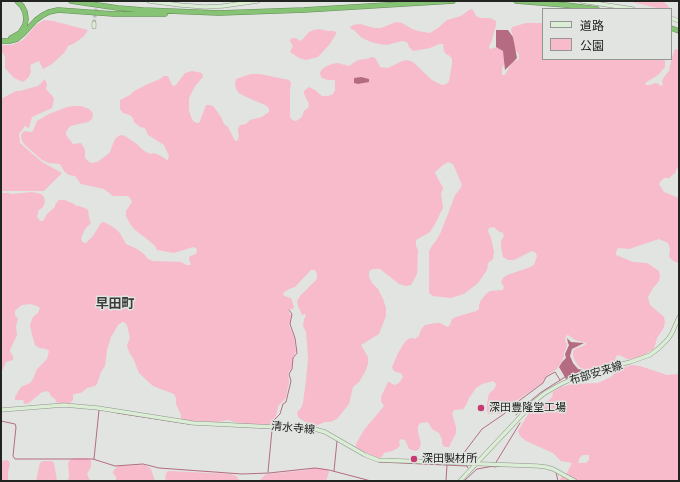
<!DOCTYPE html>
<html>
<head>
<meta charset="utf-8">
<style>
	body { margin:0 }
	#map { position:relative; width:680px; height:482px; overflow:hidden; background:#e1e4e0; font-family:"Asap Condensed","Noto Sans JP",sans-serif }
	canvas { display:block }
	.frame { position:absolute; inset:0; border:2px solid #222422; pointer-events:none }
	.legend { position:absolute; left:542px; top:8px; width:130px; height:52px; box-sizing:border-box; background:#e1e4e0; border:1px solid #959794; margin:0; padding:5px 7px; list-style:none; font-size:12px; color:#222422 }
	.legend li { display:flex; align-items:center; gap:8px; height:20px }
	.legend b { width:20px; border:1px solid #959794 }
</style>
</head>
<body>
<div id="map">
<canvas width="680" height="482"></canvas>
<div class="frame"></div>
<ul class="legend">
<li><b style="height:5px;background:#dbedd5"></b>道路</li>
<li><b style="height:11px;background:#f7bbcb"></b>公園</li>
</ul>
</div>
<script>
const c = document.querySelector('canvas').getContext('2d');
c.lineJoin = 'round';
function paint(path, color) { c.fillStyle = color; c.fill(path, 'evenodd'); }
const toPath = rows => new Path2D(rows.map(r => 'M' + r).join(''));
function strokePath(path, color, width, dash) { c.strokeStyle = color; c.lineWidth = width; c.lineCap = dash ? 'butt' : 'round'; c.setLineDash(dash || []); c.stroke(path); }
function write(font, color, halo, rows, align = 'center') {
  c.font = font + ' "Asap Condensed","Noto Sans JP",sans-serif'; c.lineWidth = 3; c.setLineDash([]); c.textBaseline = 'middle'; c.strokeStyle = halo; c.fillStyle = color; for (const [text, x, y, turn = 0] of rows) {
    c.save(); c.translate(x, y); c.rotate((+turn || 0) * Math.PI / 180); c.textAlign = isNaN(turn) ? turn : align; if (halo) c.strokeText(text, 0, 0); c.fillText(text, 0, 0); c.restore();
  }
}
paint(toPath([
	[628,1,663,1,671,9,661,9],
	[472,9,474,12,476,16,480,18,490,18,496,21,496,25,492,40,489,47,490,49,498,47,504,51,506,61,502,68,502,75,505,75,512,62,515,61,519,59,519,54,514,48,513,44,514,40,511,30,512,27,526,23,543,23,543,59,665,59,665,67,658,75,645,83,646,85,650,85,655,83,659,84,660,86,663,85,662,81,664,77,669,71,672,57,675,49,679,50,679,166,677,168,675,173,669,178,664,178,660,182,659,184,664,192,679,198,679,263,673,261,669,257,670,249,668,243,659,239,629,249,618,248,616,252,616,255,633,262,647,263,659,271,660,276,659,281,653,288,648,297,650,305,664,317,665,323,663,329,657,338,654,349,637,359,627,359,619,355,616,356,614,364,588,371,579,367,574,359,573,355,573,351,577,348,583,346,586,344,586,343,575,340,568,335,566,336,565,340,567,344,566,349,564,353,564,357,557,369,546,376,542,383,509,406,501,414,499,414,497,413,488,414,487,410,487,403,489,394,495,388,496,384,493,381,489,382,482,384,476,388,469,398,466,405,463,409,454,410,452,414,456,427,456,433,449,447,445,447,442,444,442,439,439,433,432,429,428,422,420,423,418,426,418,432,421,444,419,449,416,451,409,449,405,440,401,439,399,441,400,445,398,448,392,451,384,453,382,457,378,458,360,450,356,447,356,444,364,430,384,406,381,401,381,397,388,382,390,382,392,384,395,385,399,383,403,377,401,373,396,372,393,370,392,367,398,353,404,343,408,339,411,338,415,339,419,336,420,332,422,328,425,325,436,323,440,323,448,327,450,325,452,319,456,317,476,311,479,309,479,305,481,300,486,294,490,291,503,290,504,287,501,282,503,278,507,275,528,268,534,265,537,256,535,252,532,251,514,260,508,260,503,257,501,247,501,241,504,236,503,233,498,231,494,227,489,228,488,231,491,238,494,252,493,259,488,263,487,270,478,283,464,294,451,298,433,296,429,293,429,251,432,246,437,239,440,234,448,214,455,195,460,189,462,185,453,164,448,162,443,165,435,172,436,175,443,188,441,194,443,208,435,224,430,232,416,240,416,246,418,250,417,274,411,285,406,286,399,284,380,269,373,269,369,271,369,277,372,283,378,289,383,299,386,308,386,316,379,334,361,345,368,357,368,364,365,372,359,382,353,387,349,404,337,419,330,422,325,422,315,426,305,422,298,417,297,412,301,408,303,403,306,380,308,359,307,343,306,332,303,326,304,320,306,315,305,314,302,315,298,306,297,301,300,296,317,279,317,274,315,270,311,270,295,287,289,289,283,293,284,296,291,298,294,307,293,309,288,310,291,316,289,325,294,338,296,351,293,357,291,369,288,373,289,382,286,397,284,400,278,406,277,412,276,416,271,423,268,425,242,424,228,420,218,422,190,421,181,420,181,415,176,404,176,398,174,394,153,386,139,373,133,358,129,352,127,345,130,338,127,325,124,322,122,322,118,325,111,337,107,350,105,366,101,372,97,384,95,386,87,388,81,393,74,394,73,395,73,400,70,403,59,403,56,402,55,399,51,396,49,392,47,391,40,393,39,395,36,397,29,403,25,404,24,403,23,400,15,400,15,397,21,387,30,383,33,379,37,369,47,359,49,351,46,349,39,348,35,345,32,335,30,325,33,317,38,313,40,308,37,306,30,304,22,305,18,308,15,311,15,315,18,319,16,326,17,335,10,350,10,352,13,356,13,360,6,362,1,373,1,193,8,193,12,194,32,192,41,194,44,197,45,202,43,207,38,211,38,214,37,217,40,221,43,221,47,214,55,207,55,205,59,200,65,200,74,204,76,206,79,206,85,208,88,210,89,218,91,223,85,229,81,238,82,242,86,243,93,236,101,223,104,222,113,227,119,232,124,240,126,244,137,249,144,254,148,259,153,261,181,262,187,265,191,265,189,259,190,256,196,254,197,250,196,248,193,247,174,253,157,250,155,246,147,239,135,230,130,224,126,216,126,211,132,202,130,198,128,196,113,196,104,189,81,184,75,176,69,175,64,171,60,164,49,163,42,160,25,145,22,141,21,137,21,135,24,131,32,132,33,131,37,121,49,114,67,107,74,106,81,106,89,109,92,112,93,114,92,119,88,122,70,126,66,132,66,135,73,144,81,143,83,146,85,150,85,158,88,161,91,163,97,162,107,155,110,152,114,141,117,137,121,135,125,136,137,144,142,149,146,152,151,154,154,153,161,156,167,160,168,160,169,156,164,145,148,135,145,128,140,127,134,122,133,118,130,115,123,113,120,109,120,100,130,95,134,91,146,85,160,79,164,76,168,76,172,85,174,86,176,85,185,73,192,71,202,73,203,77,195,86,189,98,189,110,191,117,194,122,199,123,200,121,206,105,210,105,214,107,221,117,224,124,228,127,235,141,238,140,239,135,238,132,238,129,240,125,246,124,250,120,262,117,269,112,269,109,267,106,244,96,239,93,236,89,235,84,236,79,251,74,260,74,289,80,291,83,290,90,290,117,292,120,296,121,302,117,304,111,308,108,309,104,304,94,304,91,309,87,315,90,322,96,328,96,333,94,335,90,335,80,328,80,322,78,321,77,320,73,322,69,327,66,332,64,337,63,349,66,358,60,366,59,372,57,375,58,377,61,380,67,388,68,402,61,407,60,413,62,432,80,442,85,446,84,449,81,452,64,452,59,450,56,446,54,444,51,443,44,439,44,430,48,413,51,409,47,407,42,402,41,387,45,379,44,371,42,362,38,354,30,351,29,350,27,353,25,360,24,374,28,381,28,396,22,402,23,412,29,418,31,430,33,438,28,447,20,461,16,469,10],
	[44,20,53,21,88,30,84,36,75,43,68,46,65,52,52,64,43,69,39,61,30,65,31,72,28,78,23,82,14,78,5,68,5,56,1,51,1,45,12,45,23,40,36,25],
	[319,29,328,31,333,31,336,32,336,34,329,45,318,57,306,60,299,58,290,52,293,46,291,43,290,40,292,38,295,38,301,41,309,32,314,30],
	[45,79,47,84,46,89,54,98,52,108,32,117,29,128,25,126,19,134,20,143,42,162,62,173,44,191,1,191,1,99,16,91,20,91,38,86],
	[632,365,640,366,667,375,679,374,679,481,559,481,562,476,565,477,572,463,561,461,553,453,526,441,520,436,518,431,527,416,531,409,539,404,548,401,552,397,553,392,561,387,572,384,598,383,611,377,619,369],
	[583,455,589,455,589,460,586,463,578,463,580,457],
	[75,458,87,458,91,460,91,467,87,474,89,479,92,481,68,481,69,476,68,463,70,460],
	[7,460,9,461,10,464,8,472,8,481,1,481,1,461],
	[43,461,52,461,54,463,57,481,36,481,39,467,40,463],
	[145,465,151,469,155,481,116,481,116,477,113,473,113,471,118,466],
	[312,468,319,468,328,470,329,472,326,481,259,481,265,475,268,474,307,470],
	[169,471,231,474,236,476,240,481,166,481,165,477,167,472]
]), '#f7bbcb');
paint(toPath([
	[496,30,508,30,513,37,517,58,505,70,503,51,496,47],
	[361,77,369,79,369,82,358,84,354,83,354,78],
	[567,338,571,342,584,343,572,349,570,356,573,363,578,369,583,370,566,379,559,367,562,362,566,358,565,354,569,345,568,343]
]), '#b56c83');
strokePath(toPath([
	[117,413,189,424],
	[516,415,528,403,540,393,565,377],
	[1,421,15,424,16,427,13,456,15,459,93,459,115,466,143,464,159,468,242,474,269,473,315,468,329,470,371,481],
	[273,425,274,420,280,414,283,404,286,402,291,381,289,374,292,369,293,358,297,353,295,338,290,324,292,314,289,310],
	[228,426,307,430],
	[94,459,99,410,100,410],
	[449,461,463,454,482,429,504,414,512,406,543,383,546,377,555,372,560,380],
	[379,462,467,466,468,468],
	[495,464,520,423],
	[494,467,501,466],
	[334,471,337,441],
	[268,472,272,430],
	[556,472,558,481],
	[446,481,447,465],
	[464,481,477,469,494,466]
]), '#b56c83', 1);
strokePath(toPath([
	[94,23,97,1]
]), '#bbbeba', 3.5, [3.5, 2]);
const secondary = toPath([
	[149,1,180,5,205,7,223,6,258,1],
	[581,1,633,9],
	[671,18,679,21],
	[94,27,94,23],
	[1,410,64,405,98,408,193,423,315,429,325,432,365,455,378,460,538,466,546,467,553,469,575,481],
	[460,481,535,401,545,393,561,384,583,374,630,362,650,355,659,348,668,339,672,333,679,317]
]);
const highway = toPath([
	[71,1,118,8,143,10,219,13,304,10,453,1],
	[516,1,566,5,597,9],
	[671,28,679,31],
	[11,38,13,37,20,33,25,25,26,19,25,12,22,6,17,1],
	[1,41,10,41,17,39,23,34,36,20,43,15,49,12,58,10,114,14,165,14]
]);
strokePath(secondary, '#8f928e', 4.5);
strokePath(highway, '#648b57', 5.5);
strokePath(secondary, '#dbedd5', 3.5);
strokePath(highway, '#87c374', 4.5);
for (const [x, y, r, color] of [
	[481,408,4,"#c53a72"],
	[414,459,4,"#c53a72"]
]) { const dot = new Path2D(); dot.arc(x, y, r, 0, 2 * Math.PI); c.fillStyle = color; c.fill(dot); strokePath(dot, '#e1e4e0', 1.5); }
write('11px', '#222422', '#e1e4e0', [
	["布部安来線",596,373,-17],
	["清水寺線",293,428,5]
]);
write('11px', '#222422', '#e1e4e0', [
	["深田豊隆堂工場",489,408],
	["深田製材所",422,459]
], 'left');
write('bold 13px', '#3a3d3a', '#e1e4e0', [
	["早田町",115,304]
]);
</script>
</body>
</html>
